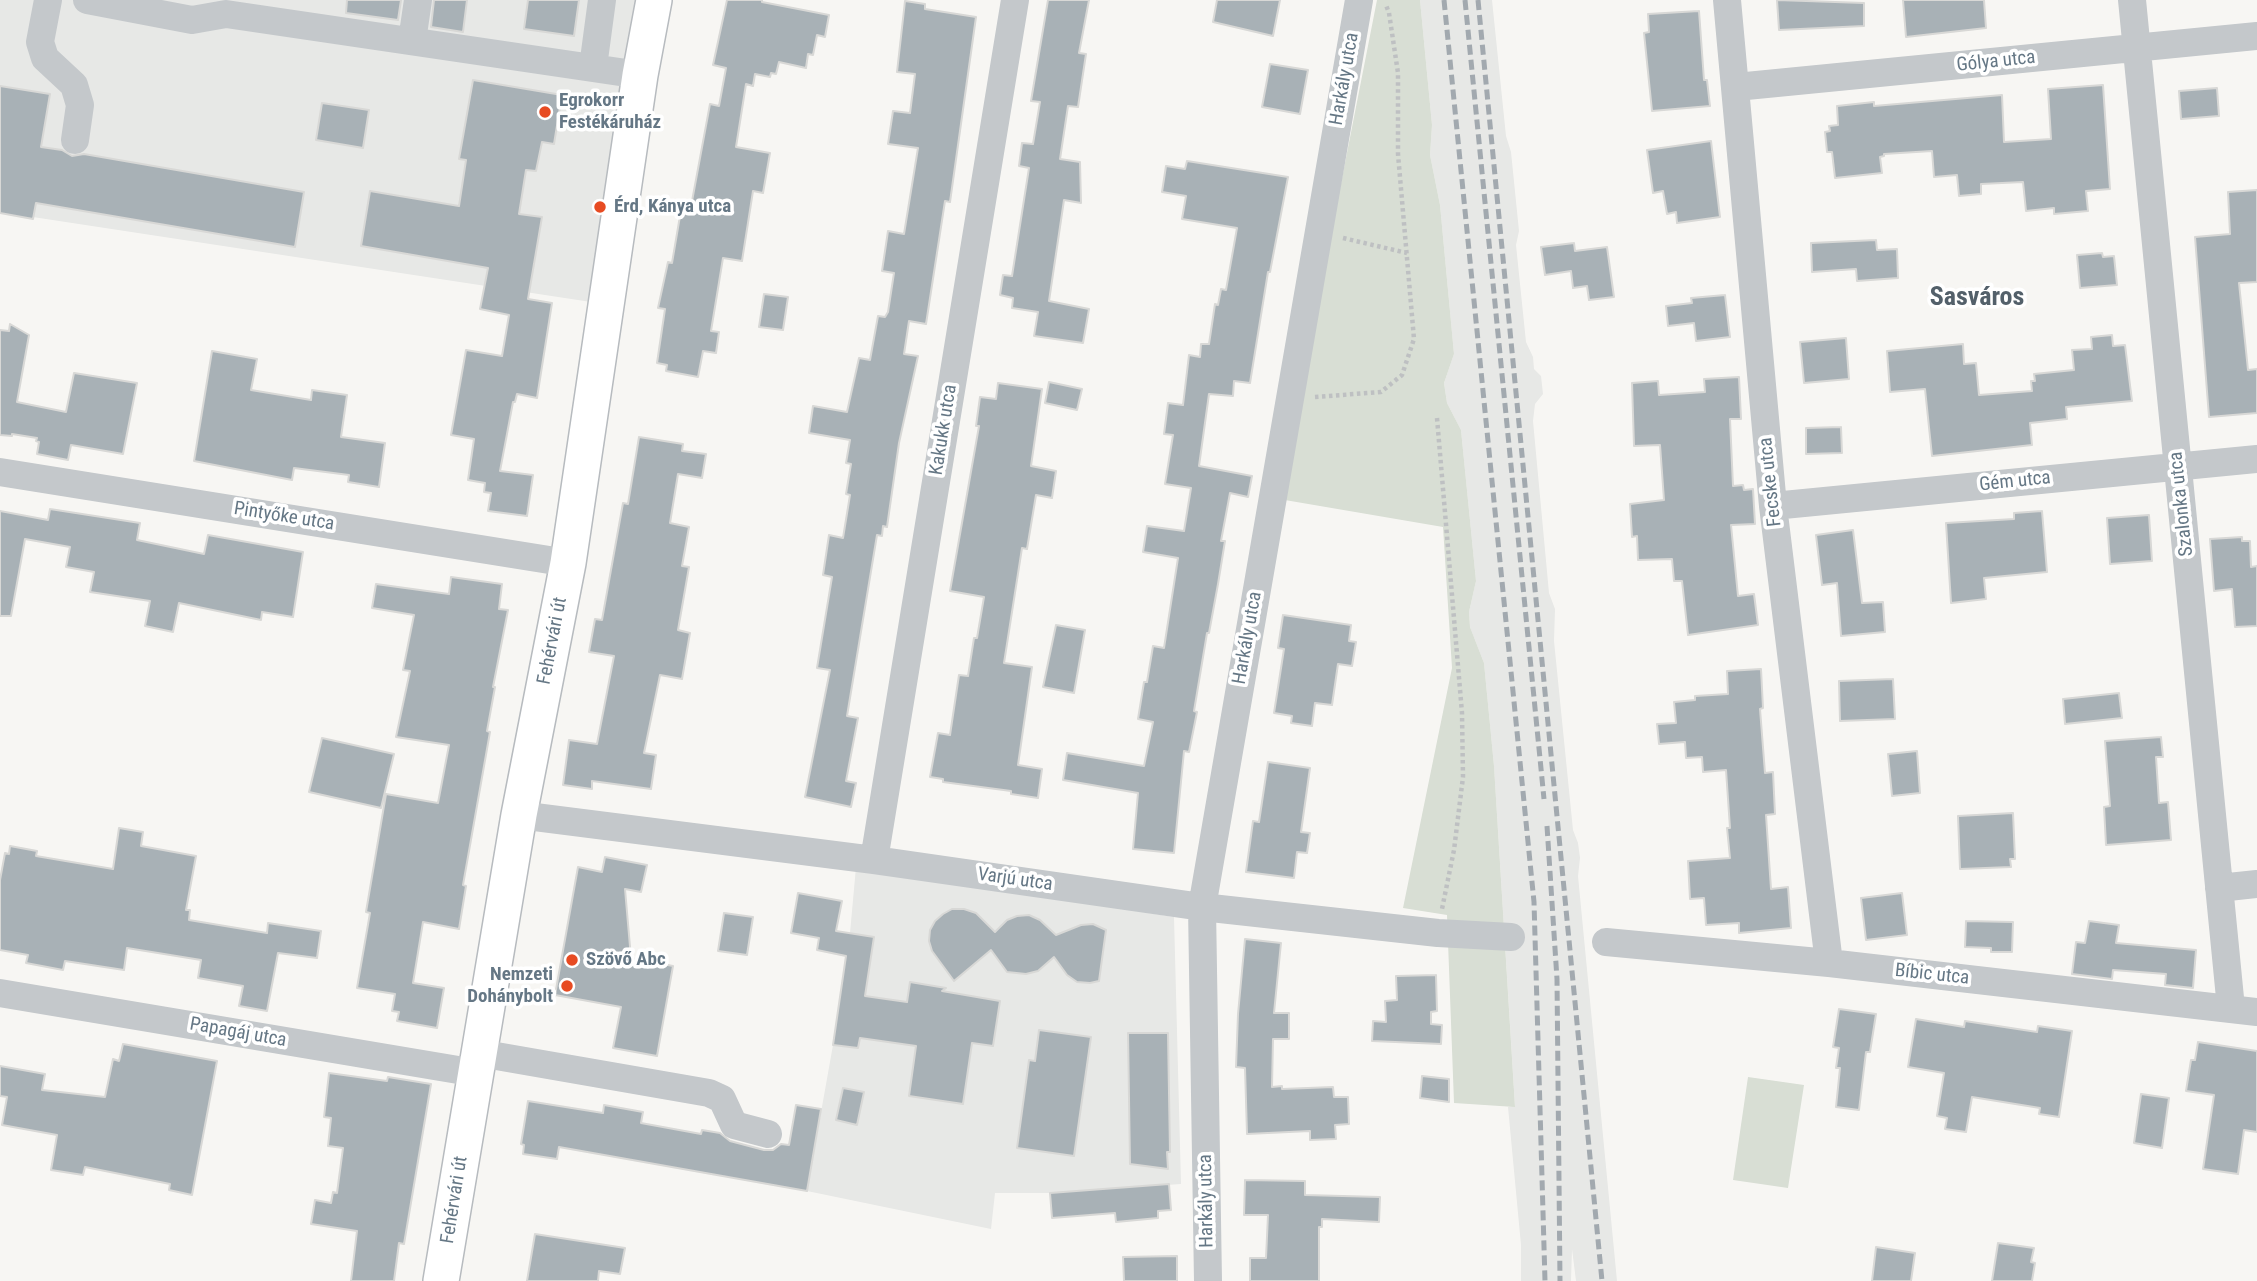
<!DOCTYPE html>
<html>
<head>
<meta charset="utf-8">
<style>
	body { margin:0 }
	canvas { display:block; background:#f7f6f3 }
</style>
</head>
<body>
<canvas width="2257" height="1281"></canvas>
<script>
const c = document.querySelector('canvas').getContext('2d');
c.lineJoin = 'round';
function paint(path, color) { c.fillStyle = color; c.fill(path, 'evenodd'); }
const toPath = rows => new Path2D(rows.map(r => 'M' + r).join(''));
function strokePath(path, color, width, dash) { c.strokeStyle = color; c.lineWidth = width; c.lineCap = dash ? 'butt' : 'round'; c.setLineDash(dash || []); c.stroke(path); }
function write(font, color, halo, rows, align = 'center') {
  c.font = font + ' "Roboto Condensed",sans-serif'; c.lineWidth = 7; c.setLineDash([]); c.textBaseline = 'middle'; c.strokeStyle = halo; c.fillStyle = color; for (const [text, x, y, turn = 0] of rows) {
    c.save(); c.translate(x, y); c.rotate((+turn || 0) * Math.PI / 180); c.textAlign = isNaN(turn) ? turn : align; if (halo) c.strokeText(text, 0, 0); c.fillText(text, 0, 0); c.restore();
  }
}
paint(toPath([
	[0,0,636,0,591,302,0,212],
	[1420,0,1492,0,1506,136,1511,152,1519,231,1516,245,1526,342,1533,357,1534,369,1541,376,1543,394,1535,404,1533,421,1549,593,1555,609,1554,641,1573,830,1578,843,1580,858,1578,876,1617,1281,1576,1281,1572,1249,1571,1281,1521,1281,1521,1245,1508,1107,1515,1106,1494,766,1484,663,1470,627,1469,612,1476,581,1461,430,1447,403,1444,383,1454,354,1440,205,1430,155,1432,125],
	[856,867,1174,917,1181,1184,1050,1193,995,1193,991,1229,807,1191,833,1045,850,933]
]), '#e7e8e6');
paint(toPath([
	[1377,0,1420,0,1432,125,1430,155,1440,205,1454,354,1444,383,1447,403,1461,430,1476,581,1469,612,1470,627,1484,663,1494,766,1515,1107,1454,1103,1447,915,1403,908,1452,668,1443,527,1279,499],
	[1748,1077,1804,1085,1788,1188,1733,1180]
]), '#d8ded4');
const building = toPath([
	[347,0,401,0,398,20,346,13,347,0],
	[434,0,467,0,463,32,431,27,434,0],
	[528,0,579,0,574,36,524,29,528,0],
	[727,0,762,0,762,2,829,15,825,37,817,35,813,55,808,54,806,68,779,62,776,74,771,73,770,77,755,74,753,86,746,84,736,147,770,153,763,193,753,191,742,261,723,258,711,331,719,332,716,353,703,351,698,377,666,371,667,365,657,363,665,309,658,308,668,262,672,263,681,210,690,212,710,104,719,106,726,68,713,65,727,0],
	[1048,0,1089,0,1079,53,1086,54,1078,107,1068,106,1060,159,1080,162,1081,203,1064,200,1049,301,1089,309,1083,343,1034,336,1038,312,1012,308,1013,298,1000,295,1003,275,1012,276,1029,168,1019,166,1022,143,1033,144,1040,102,1031,101,1048,0],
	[1217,0,1280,0,1273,36,1213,22,1217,0],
	[1777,0,1864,3,1864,26,1779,30,1777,0],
	[1903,0,1984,0,1986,28,1906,37,1903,0],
	[905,1,925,4,925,9,976,17,950,202,945,201,926,324,909,321,904,354,918,356,899,443,887,527,883,526,882,536,877,535,847,716,858,718,846,781,856,783,851,807,805,797,830,670,817,668,832,577,823,575,829,535,843,538,850,495,846,494,851,464,846,463,850,440,809,433,813,406,847,412,859,358,870,360,878,316,885,317,888,312,894,273,882,271,888,231,904,234,918,148,888,144,893,111,910,113,915,74,897,72,905,1],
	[1699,11,1704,80,1707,80,1710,106,1652,111,1644,33,1649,32,1648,14,1699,11],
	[1270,64,1308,70,1300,114,1262,107,1270,64],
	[473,80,562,95,554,144,542,142,536,171,526,170,519,214,542,217,528,299,552,303,537,398,517,394,515,402,513,402,500,471,533,475,527,516,488,511,491,493,484,492,485,483,468,480,474,439,451,435,466,350,502,356,509,315,480,309,488,268,361,246,370,191,459,206,466,160,459,159,473,80],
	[2103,85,2110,189,2086,191,2088,211,2054,214,2054,208,2026,211,2023,182,1981,184,1981,194,1959,196,1957,175,1934,177,1932,151,1884,154,1884,156,1880,157,1882,173,1835,178,1832,152,1827,152,1825,132,1830,131,1829,126,1838,125,1837,106,1874,102,1874,106,2002,95,2004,142,2051,139,2048,89,2103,85],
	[0,86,50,94,41,147,62,150,72,156,84,154,304,192,295,247,36,203,33,219,0,213,0,86],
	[2217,88,2219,116,2181,119,2179,91,2217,88],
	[322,103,369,110,363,148,316,140,322,103],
	[1711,141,1720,217,1677,223,1676,212,1667,214,1663,191,1653,193,1647,150,1711,141],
	[1187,161,1288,177,1270,272,1268,272,1250,383,1234,381,1233,396,1209,394,1199,466,1252,476,1248,497,1230,493,1221,541,1225,541,1218,584,1209,633,1207,633,1194,711,1197,712,1189,752,1184,751,1174,853,1133,849,1138,793,1063,780,1067,753,1144,766,1153,722,1138,719,1144,682,1147,682,1153,646,1164,648,1178,558,1143,552,1147,526,1184,531,1191,488,1165,484,1173,435,1164,434,1168,403,1183,405,1189,355,1200,357,1201,344,1209,344,1215,304,1218,305,1221,289,1226,290,1237,228,1182,219,1186,196,1162,192,1166,166,1185,169,1187,161],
	[2257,190,2257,282,2239,283,2248,370,2257,369,2257,413,2209,417,2195,237,2230,234,2228,192,2257,190],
	[1876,240,1877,250,1897,249,1898,278,1857,281,1856,269,1812,272,1811,243,1876,240],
	[1574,243,1575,251,1607,247,1614,297,1589,300,1587,286,1573,288,1571,271,1545,275,1541,247,1574,243],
	[2102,253,2103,257,2114,256,2117,285,2080,288,2077,255,2102,253],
	[764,294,788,297,783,330,759,327,764,294],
	[1725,295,1730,337,1696,341,1694,323,1668,326,1666,306,1692,303,1691,298,1725,295],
	[10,324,29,335,17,402,66,412,74,373,137,383,123,454,71,445,68,460,37,454,39,442,36,441,37,438,12,434,12,436,0,435,0,330,9,331,10,324],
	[2112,335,2113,346,2125,345,2132,401,2066,407,2067,419,2030,423,2032,445,1932,456,1925,389,1890,392,1887,351,1963,344,1964,364,1976,363,1979,395,2032,391,2031,381,2035,381,2034,374,2074,370,2072,350,2092,349,2091,337,2112,335],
	[1846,338,1849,379,1804,383,1800,342,1846,338],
	[212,351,257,359,251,390,311,400,312,390,347,395,341,437,385,443,379,487,348,482,349,475,294,468,292,480,194,461,212,351],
	[1739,377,1741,419,1730,419,1733,486,1743,485,1744,490,1753,489,1755,524,1731,525,1738,596,1754,594,1758,625,1688,635,1682,581,1674,581,1672,559,1638,560,1637,536,1632,537,1630,504,1664,500,1660,445,1634,446,1632,383,1658,381,1659,395,1705,392,1704,379,1739,377],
	[1049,382,1082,389,1077,410,1045,403,1049,382],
	[998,383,1042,389,1031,466,1056,471,1052,498,1036,495,1027,549,1022,548,1004,663,1032,667,1018,765,1042,769,1038,798,1011,794,1011,791,943,782,943,779,930,777,938,733,950,735,959,675,968,676,974,638,977,638,984,597,950,591,979,426,976,426,980,397,996,399,998,383],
	[1841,427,1842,453,1806,454,1806,428,1841,427],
	[639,437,683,444,682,451,706,454,702,478,678,474,670,523,689,527,682,566,689,567,678,630,690,633,682,679,660,675,644,753,656,755,651,789,592,781,592,789,563,785,569,740,597,744,614,656,589,652,595,619,602,620,623,503,628,504,639,437],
	[50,509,140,523,137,540,204,554,208,535,303,552,293,617,262,612,261,620,179,603,173,632,145,626,150,601,90,592,94,572,66,567,70,547,25,539,11,616,0,616,0,511,48,520,50,509],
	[2042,511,2047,572,1984,578,1986,599,1951,603,1946,523,2014,519,2014,513,2042,511],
	[2149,515,2152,561,2110,564,2107,518,2149,515],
	[1853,530,1862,603,1883,602,1885,632,1841,636,1837,583,1822,585,1816,535,1853,530],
	[2242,537,2242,541,2250,541,2251,567,2257,566,2257,626,2235,627,2232,589,2214,591,2210,539,2242,537],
	[451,577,502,584,499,609,508,610,493,687,495,687,487,731,490,732,463,885,466,886,459,929,423,922,413,983,444,988,437,1028,397,1021,399,1012,392,1011,395,994,357,988,370,913,366,912,386,794,438,803,449,745,396,737,410,671,403,670,414,615,372,608,376,584,449,594,451,577],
	[1283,615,1351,625,1349,641,1356,642,1352,666,1338,664,1332,705,1315,703,1312,726,1291,723,1292,716,1274,713,1284,649,1278,648,1283,615],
	[1056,625,1085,630,1074,693,1043,687,1056,625],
	[1761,669,1763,708,1760,709,1765,773,1773,772,1775,814,1766,815,1771,889,1788,887,1791,928,1739,933,1739,923,1706,925,1704,898,1690,899,1688,861,1730,858,1727,828,1730,828,1726,770,1703,772,1702,757,1686,758,1685,742,1659,744,1657,724,1676,723,1674,702,1695,700,1695,696,1728,694,1727,671,1761,669],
	[1893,679,1895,719,1840,721,1839,681,1893,679],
	[2119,693,2122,718,2065,724,2063,699,2119,693],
	[2161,737,2163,757,2156,757,2159,803,2168,802,2171,840,2106,845,2104,807,2110,806,2105,741,2161,737],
	[322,738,394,754,381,808,309,792,322,738],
	[1917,751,1920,793,1892,796,1888,754,1917,751],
	[1268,762,1310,768,1301,832,1310,833,1307,853,1297,852,1294,878,1246,872,1253,821,1259,822,1268,762],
	[2013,813,2015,859,2010,859,2011,867,1960,869,1958,816,2013,813],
	[119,828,143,832,141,846,196,856,186,910,190,910,189,920,267,933,268,923,321,931,317,958,278,953,267,1011,239,1006,243,986,198,978,201,960,127,948,124,970,65,961,63,970,26,963,28,955,0,950,0,880,5,853,9,854,10,846,37,851,36,856,113,869,119,828],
	[605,857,647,865,641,892,625,889,631,958,673,966,657,1056,613,1048,621,1007,555,995,578,867,602,872,605,857],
	[798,893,842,901,836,931,874,937,865,996,907,1002,910,982,946,988,942,991,1000,1001,993,1046,972,1043,963,1104,909,1096,916,1046,860,1038,858,1048,833,1045,846,956,817,950,819,938,791,933,798,893],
	[1902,893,1907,935,1866,940,1861,898,1902,893],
	[952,909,964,909,976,913,995,932,1007,920,1017,916,1029,915,1040,920,1056,935,1081,925,1093,924,1106,930,1099,981,1090,983,1077,982,1067,975,1054,957,1038,971,1026,974,1007,972,991,950,954,981,932,951,929,941,930,930,935,921,943,914,952,909],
	[724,913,753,917,747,955,718,951,724,913],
	[1966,921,2013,922,2012,952,1991,952,1991,948,1965,947,1966,921],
	[2089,921,2119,925,2116,943,2196,950,2193,988,2165,985,2166,974,2113,970,2112,979,2072,974,2076,942,2085,943,2089,921],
	[1245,939,1281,943,1274,1013,1289,1013,1289,1039,1273,1039,1272,1087,1282,1086,1282,1089,1333,1087,1334,1097,1348,1097,1349,1124,1335,1125,1336,1139,1310,1140,1310,1131,1247,1134,1245,1068,1236,1067,1238,1014,1245,939],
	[1436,975,1437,1011,1431,1012,1431,1024,1442,1025,1441,1044,1372,1041,1373,1021,1386,1022,1385,1001,1397,1000,1396,976,1436,975],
	[1839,1009,1876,1014,1870,1052,1866,1052,1859,1110,1836,1107,1840,1068,1836,1068,1839,1048,1833,1047,1839,1009],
	[1916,1019,1964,1027,1965,1021,2037,1032,2038,1026,2072,1031,2059,1117,2039,1114,2040,1108,1972,1097,1966,1132,1945,1129,1947,1118,1937,1116,1944,1073,1908,1067,1916,1019],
	[1039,1030,1091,1037,1074,1156,1017,1148,1029,1060,1035,1061,1039,1030],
	[1128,1033,1168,1033,1170,1152,1167,1152,1168,1169,1130,1164,1128,1033],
	[2198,1042,2257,1051,2257,1132,2244,1130,2238,1174,2203,1169,2214,1095,2186,1091,2191,1060,2195,1060,2198,1042],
	[123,1044,217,1061,192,1195,169,1190,170,1184,85,1167,83,1175,51,1170,57,1135,2,1125,7,1097,0,1096,0,1066,45,1074,42,1090,105,1097,113,1059,119,1061,123,1044],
	[329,1073,387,1081,388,1077,431,1084,404,1244,399,1243,394,1281,351,1281,357,1231,311,1224,315,1200,331,1203,333,1192,337,1193,343,1148,328,1146,331,1118,324,1117,329,1073],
	[1422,1076,1449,1079,1449,1102,1420,1098,1422,1076],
	[843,1088,864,1092,857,1125,836,1120,843,1088],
	[2141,1094,2169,1098,2162,1148,2134,1143,2141,1094],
	[528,1101,603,1113,604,1105,643,1112,641,1123,701,1134,702,1130,720,1133,730,1141,764,1150,773,1150,781,1144,789,1145,796,1105,821,1109,807,1191,559,1147,557,1159,523,1154,524,1145,521,1144,528,1101],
	[1245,1180,1305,1181,1305,1195,1380,1197,1379,1222,1322,1219,1322,1227,1319,1227,1319,1281,1250,1281,1250,1258,1266,1258,1268,1215,1244,1215,1245,1180],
	[1169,1184,1171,1210,1158,1211,1158,1218,1116,1222,1115,1213,1052,1218,1050,1193,1169,1184],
	[535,1234,625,1248,620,1274,599,1271,598,1281,527,1281,535,1234],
	[1998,1243,2034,1248,2031,1262,2035,1263,2032,1281,1992,1281,1998,1243],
	[1876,1247,1915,1253,1911,1281,1872,1281,1876,1247],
	[1177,1256,1177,1281,1124,1281,1123,1257,1177,1256]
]);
paint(building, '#a8b1b6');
strokePath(building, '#d8d8d6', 2);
const major = toPath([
	[441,1281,519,815,568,563,640,75,654,0]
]);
strokePath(major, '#b7bbbf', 38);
strokePath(toPath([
	[1343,238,1407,253],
	[1315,397,1381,392,1402,375,1414,339,1398,154,1398,73,1389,13,1386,5],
	[1437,418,1462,713,1463,777,1454,850,1442,909]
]), '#bec0c2', 4.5, [3.5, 3.5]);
strokePath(toPath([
	[48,0,40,42,45,58,74,85,80,105,75,140],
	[87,0,192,20,226,14,640,75],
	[1727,0,1773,506,1829,963],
	[2132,0,2231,1008],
	[412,41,418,0],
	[593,67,602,0],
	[1736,87,2257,36],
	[0,472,568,563],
	[1773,506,2257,459],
	[519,815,874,860,1202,907,1438,933,1511,937],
	[874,860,1015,0],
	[2219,888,2257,884],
	[1606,942,1829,963,2257,1012],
	[0,993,476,1073],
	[479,1053,709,1093,722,1099,734,1125,768,1134],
	[1208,1281,1202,907,1359,0]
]), '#c4c8cb', 28);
strokePath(major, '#fff', 35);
strokePath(toPath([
	[1444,0,1534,902,1545,1281],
	[1465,0,1544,799],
	[1478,0,1602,1281],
	[1547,826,1557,979,1560,1281]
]), '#a2a9af', 5, [10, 5]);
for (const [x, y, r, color] of [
	[545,112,7,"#e74b22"],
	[600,207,7,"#e74b22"],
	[572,960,7,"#e74b22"],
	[567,986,7,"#e74b22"]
]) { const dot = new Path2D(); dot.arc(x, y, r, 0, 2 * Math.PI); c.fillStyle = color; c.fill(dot); strokePath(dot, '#fff', 2.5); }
write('19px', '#657785', '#fff', [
	["Gólya utca",1996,62,-6],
	["Harkály utca",1345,79,-80],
	["Kakukk utca",944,430,-81],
	["Fecske utca",1771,482,-96],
	["Gém utca",2015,482,-6],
	["Szalonka utca",2182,504,-96],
	["Pintyőke utca",284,517,9],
	["Harkály utca",1248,638,-80],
	["Fehérvári út",553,641,-79],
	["Varjú utca",1015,880,8],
	["Bíbic utca",1932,975,6],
	["Papagáj utca",238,1033,10],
	["Fehérvári út",455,1200,-81],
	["Harkály utca",1207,1201,-91]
]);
write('bold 19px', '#657785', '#fff', [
	["Egrokorr",559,101],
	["Festékáruház",559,123],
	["Érd, Kánya utca",614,207],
	["Szövő Abc",586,960],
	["Nemzeti",553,975,"right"],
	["Dohánybolt",553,997,"right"]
], 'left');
write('bold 26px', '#53606a', '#fff', [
	["Sasváros",1977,298]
]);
</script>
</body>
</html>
